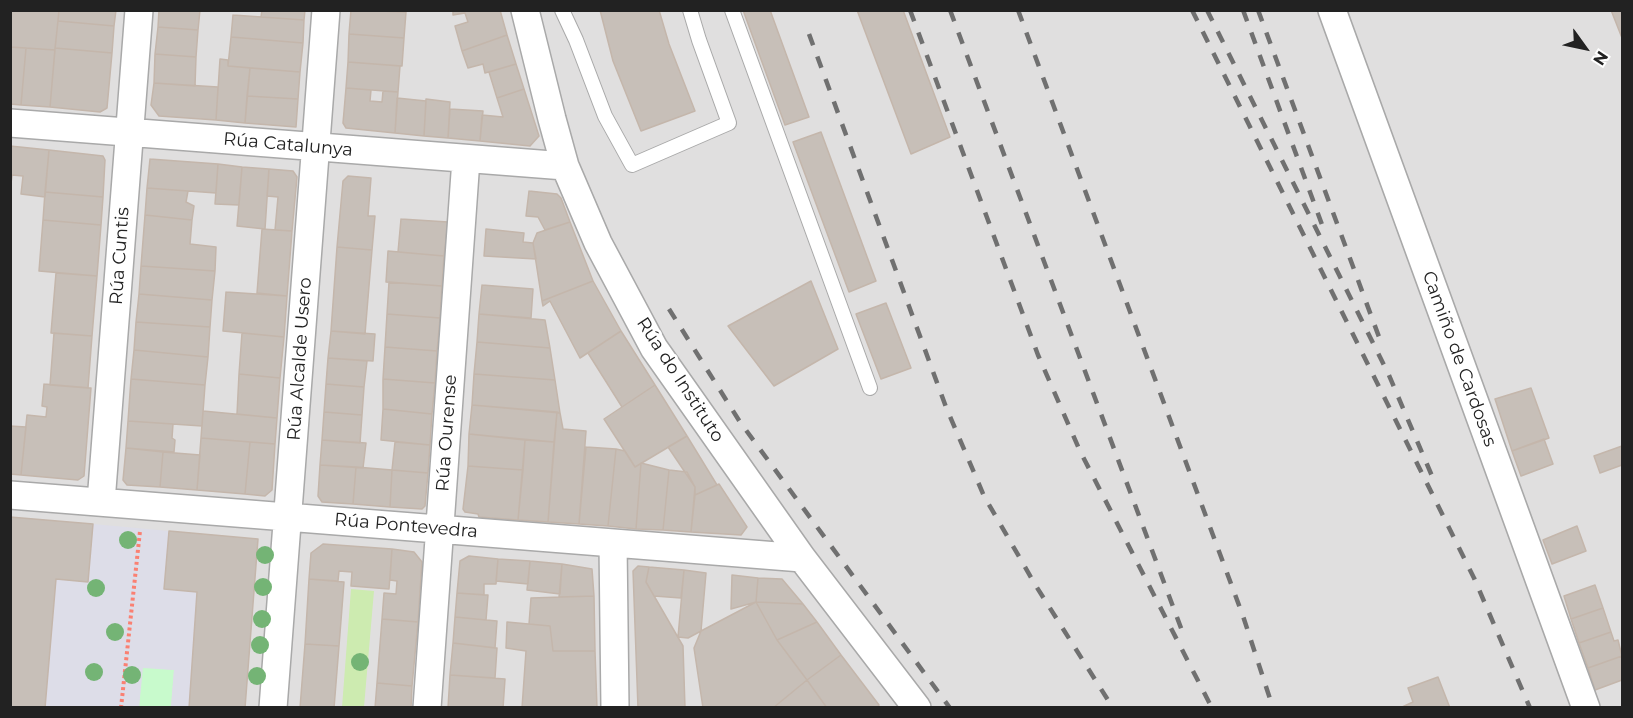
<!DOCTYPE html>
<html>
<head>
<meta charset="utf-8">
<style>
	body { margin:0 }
	#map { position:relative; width:1633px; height:718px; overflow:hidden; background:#f2efe9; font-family:Montserrat,sans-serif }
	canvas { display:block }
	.frame { position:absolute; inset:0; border:12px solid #222; pointer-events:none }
	.north { position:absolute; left:1555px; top:18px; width:60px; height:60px; -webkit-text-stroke:4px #fff; paint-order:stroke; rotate:123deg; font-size:16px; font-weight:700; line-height:24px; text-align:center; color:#222 }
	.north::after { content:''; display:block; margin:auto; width:21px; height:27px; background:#222; clip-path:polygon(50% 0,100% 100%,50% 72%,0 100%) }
</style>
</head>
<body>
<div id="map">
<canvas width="1633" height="718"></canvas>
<div class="frame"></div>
<div class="north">N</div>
</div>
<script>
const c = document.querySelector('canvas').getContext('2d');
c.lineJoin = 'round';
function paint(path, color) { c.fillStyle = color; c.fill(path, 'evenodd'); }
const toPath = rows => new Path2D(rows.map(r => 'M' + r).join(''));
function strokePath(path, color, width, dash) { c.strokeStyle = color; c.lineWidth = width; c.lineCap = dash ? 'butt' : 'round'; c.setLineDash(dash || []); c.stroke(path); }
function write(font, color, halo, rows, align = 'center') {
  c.font = font + ' Montserrat,sans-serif'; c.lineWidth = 5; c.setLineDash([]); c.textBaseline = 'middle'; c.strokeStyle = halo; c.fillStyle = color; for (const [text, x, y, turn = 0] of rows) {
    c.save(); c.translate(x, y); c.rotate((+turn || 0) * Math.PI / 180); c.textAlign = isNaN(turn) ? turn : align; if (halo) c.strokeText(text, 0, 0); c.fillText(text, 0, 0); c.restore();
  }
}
paint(toPath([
	[11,11,1622,11,1622,707,11,707]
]), '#e0dfdf');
paint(toPath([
	[351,589,374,591,364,707,342,707]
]), '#cdebb0');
paint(toPath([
	[142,667,174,670,171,707,139,708]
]), '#c8facc');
paint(toPath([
	[93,524,169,531,164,589,197,592,189,707,171,707,174,670,143,668,139,707,45,708,56,579,88,582]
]), '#dddde8');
const building = toPath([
	[10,10,59,10,55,50,10,47,10,10],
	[59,10,116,10,114,26,58,21,59,10],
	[159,10,200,10,198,30,158,27,159,10],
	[262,10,305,10,304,20,261,17,262,10],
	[351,10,406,12,404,38,349,34,351,10],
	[453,10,500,10,507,35,462,51,455,26,468,22,465,13,453,15,453,10],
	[600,10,659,10,669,44,695,111,641,131,613,61,600,10],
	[743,10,770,10,809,117,785,125,743,10],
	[857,10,903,10,950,137,911,154,857,10],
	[1611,10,1622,10,1622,38,1611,10],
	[233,15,304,20,303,43,231,37,233,15],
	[58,21,114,26,112,53,55,48,58,21],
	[158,27,198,30,196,57,155,54,158,27],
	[349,34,404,38,402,66,348,62,349,34],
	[507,35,516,64,485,73,483,64,468,68,462,51,507,35],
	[231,37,303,43,300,72,228,66,231,37],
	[10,47,26,48,21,105,10,104,10,47],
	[26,48,55,50,50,107,21,105,26,48],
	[55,48,112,53,107,108,100,112,50,107,55,48],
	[155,54,196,57,195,86,154,83,155,54],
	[220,59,228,60,228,66,250,68,245,123,216,120,220,59],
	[348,62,400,66,398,92,346,88,348,62],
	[516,64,524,89,497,98,489,72,516,64],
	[250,68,300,72,298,99,247,96,250,68],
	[154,83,218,87,216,120,159,116,151,105,154,83],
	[346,88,371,90,370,101,382,102,383,91,398,92,395,133,346,128,343,123,346,88],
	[524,89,539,136,530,146,480,141,482,115,503,117,497,98,524,89],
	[247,96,298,99,296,127,245,123,247,96],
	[397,98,426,101,424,136,395,133,397,98],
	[426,99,450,102,448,138,424,136,426,99],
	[450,109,483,111,480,141,448,138,450,109],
	[821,132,876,281,849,292,793,142,821,132],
	[10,146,49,150,45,197,21,194,23,176,12,175,10,193,10,146],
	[49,150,103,156,105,160,103,197,45,192,49,150],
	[150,159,218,164,216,193,147,188,150,159],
	[218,164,242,167,239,205,215,204,218,164],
	[242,167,269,169,265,229,237,226,242,167],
	[269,169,293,171,297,177,292,231,275,230,278,197,267,196,269,169],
	[348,176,371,178,368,216,375,216,372,250,337,247,343,181,348,176],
	[147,188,188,191,186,202,194,206,192,220,145,215,147,188],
	[529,191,557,194,561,198,570,222,545,230,538,217,526,216,529,191],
	[45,192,103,197,101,225,43,220,45,192],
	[145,215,192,220,190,244,216,247,215,271,141,266,145,215],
	[401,219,448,222,444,256,398,252,401,219],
	[43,220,101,225,97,276,39,271,43,220],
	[570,222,593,281,542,301,533,243,537,233,570,222],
	[262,229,292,231,287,296,257,293,262,229],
	[486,229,524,233,523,242,533,243,536,259,484,256,486,229],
	[337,247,372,250,365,334,331,331,337,247],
	[388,251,444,256,442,286,386,282,388,251],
	[141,266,215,271,212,300,139,294,141,266],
	[56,273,97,276,92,336,51,333,56,273],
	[593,281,621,331,580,358,550,301,543,306,542,301,593,281],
	[811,281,838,349,774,386,728,326,811,281],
	[389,282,442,286,440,318,387,314,389,282],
	[482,285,533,289,531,318,479,314,482,285],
	[226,292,287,296,284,337,223,331,226,292],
	[139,294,212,300,210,327,136,322,139,294],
	[886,303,911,368,881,379,856,314,886,303],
	[387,314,440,318,437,351,385,347,387,314],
	[479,314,545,320,550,348,477,342,479,314],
	[136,322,210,327,208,357,134,350,136,322],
	[331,331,375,334,373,361,328,358,331,331],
	[621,331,655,385,622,407,588,353,621,331],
	[54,333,92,336,88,388,50,385,54,333],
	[242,333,284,337,280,378,239,374,242,333],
	[477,342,550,348,555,380,474,374,477,342],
	[385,347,437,351,435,383,383,379,385,347],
	[134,350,208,357,205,385,131,379,134,350],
	[328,358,367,361,364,387,326,384,328,358],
	[239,374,280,378,277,418,237,414,239,374],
	[474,374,555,380,560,413,472,405,474,374],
	[131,379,205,385,202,426,128,421,131,379],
	[383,379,435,383,432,414,383,409,383,379],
	[44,384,91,388,84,476,78,480,21,475,27,415,46,417,47,407,42,406,44,384],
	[326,384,364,387,362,415,324,412,326,384],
	[655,385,687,436,635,467,604,419,655,385],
	[1531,388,1549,438,1512,451,1495,399,1531,388],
	[472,405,557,412,554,442,469,434,472,405],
	[383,409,432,414,430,445,381,440,383,409],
	[203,411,277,418,275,444,201,438,203,411],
	[324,412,362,415,360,443,322,440,324,412],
	[557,412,560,413,563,429,586,431,579,524,548,522,557,412],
	[128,421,173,424,172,438,175,440,174,452,126,448,128,421],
	[10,426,26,427,21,475,10,474,10,426],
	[469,434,525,440,523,470,468,466,469,434],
	[687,436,717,485,695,495,695,487,668,447,687,436],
	[201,438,250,442,245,494,197,490,201,438],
	[1544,439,1553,464,1521,476,1512,451,1544,439],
	[322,440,366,443,363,468,320,465,322,440],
	[525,440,554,442,548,522,518,520,525,440],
	[250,442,275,444,272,490,265,496,245,494,250,442],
	[395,442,430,445,428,473,392,470,395,442],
	[1622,446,1622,465,1600,473,1594,456,1622,446],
	[586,447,616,449,608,526,579,524,586,447],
	[126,448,163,452,160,487,127,485,123,480,126,448],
	[616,449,625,451,635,467,641,463,636,529,608,526,616,449],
	[163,452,200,455,197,490,160,487,163,452],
	[641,463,669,470,663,530,636,529,641,463],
	[320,465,356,467,353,504,322,502,318,496,320,465],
	[468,466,523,470,518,520,479,517,478,514,465,512,463,509,468,466],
	[356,467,392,470,390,507,353,504,356,467],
	[392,470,428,473,425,506,422,509,390,507,392,470],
	[669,470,687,472,695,487,691,532,663,530,669,470],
	[719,484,747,527,741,535,691,532,695,495,719,484],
	[10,517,93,524,88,582,56,579,45,708,10,708,10,517],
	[1577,526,1586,551,1552,564,1543,540,1577,526],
	[169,531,258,539,245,708,189,708,197,592,164,589,169,531],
	[323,544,392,549,389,589,351,586,352,572,339,571,338,581,309,579,311,553,323,544],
	[392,549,414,552,422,562,418,622,382,619,384,593,396,594,397,581,390,580,392,549],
	[469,556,498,559,496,584,484,584,484,595,457,593,460,561,469,556],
	[498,559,530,561,528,584,496,581,498,559],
	[530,561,562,564,560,594,527,590,530,561],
	[562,564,592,569,594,596,559,597,562,564],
	[638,566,649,567,646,582,683,646,685,708,638,708,633,571,638,566],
	[649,567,684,570,681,598,654,596,646,582,649,567],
	[684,570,706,573,701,631,688,638,678,637,684,570],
	[732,575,758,578,756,602,731,609,732,575],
	[758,578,782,579,803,604,756,602,758,578],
	[309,579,344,582,339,646,305,644,309,579],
	[1595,585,1603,608,1571,619,1564,596,1595,585],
	[457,593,488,595,486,620,455,617,457,593],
	[594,596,595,651,553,651,550,626,529,624,531,598,594,596],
	[756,602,803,604,817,622,777,640,756,602],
	[756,602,777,640,807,680,773,708,703,708,694,648,701,631,756,602],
	[1603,608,1611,632,1579,643,1571,619,1603,608],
	[455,617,497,621,495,648,453,643,455,617],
	[382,619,418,622,412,686,377,683,382,619],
	[507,622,550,626,553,651,595,651,597,708,522,708,526,651,506,648,507,622],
	[817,622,841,655,807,680,777,640,817,622],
	[1611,632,1614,641,1618,640,1622,656,1588,668,1579,643,1611,632],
	[453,643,497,648,495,678,450,675,453,643],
	[305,644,339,646,334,708,300,708,305,644],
	[841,655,879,705,877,708,827,708,807,680,841,655],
	[1622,656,1622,680,1595,690,1588,668,1622,656],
	[450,675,505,679,503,708,448,708,450,675],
	[1438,677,1450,708,1400,708,1413,702,1408,688,1438,677],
	[807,680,827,708,773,708,807,680],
	[377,683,412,686,411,708,375,708,377,683]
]);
paint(building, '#c7bfb8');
strokePath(building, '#c4b6ab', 1.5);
const lane = toPath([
	[562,10,576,40,605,116,632,165,729,123,699,40,690,10],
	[732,10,870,388]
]);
const street = toPath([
	[525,10,552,119,565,166,598,243,654,348,802,558,917,708],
	[1332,10,1586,708],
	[10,123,565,166],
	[10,495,802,558],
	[101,502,139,10],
	[613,543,615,708],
	[273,708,326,10],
	[427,708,466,159]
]);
strokePath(lane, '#a9a9a9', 16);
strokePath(street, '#a9a9a9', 30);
strokePath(toPath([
	[121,708,140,531]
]), '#fa8072', 4, [3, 3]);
strokePath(lane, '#fff', 14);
strokePath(street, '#fff', 27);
strokePath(toPath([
	[910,10,1038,355,1080,451,1212,708],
	[950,10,1184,636],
	[1018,10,1243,616,1273,708],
	[1192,10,1474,578,1530,708],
	[1207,10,1388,373,1432,476],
	[1243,10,1324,230],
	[1258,10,1382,345],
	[809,34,946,407,984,496,1036,586,1113,708],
	[669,309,740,422,950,708]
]), '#707070', 4.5, [12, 12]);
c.fillStyle = '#74b475';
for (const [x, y] of [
	[128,540],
	[265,555],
	[263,587],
	[96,588],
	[262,619],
	[115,632],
	[260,645],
	[360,662],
	[94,672],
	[132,675],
	[257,676]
]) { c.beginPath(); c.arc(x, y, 9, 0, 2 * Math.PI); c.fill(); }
write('18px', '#222', '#fff', [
	["Rúa Catalunya",288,145,5],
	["Rúa Cuntis",120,256,-86],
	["Rúa Alcalde Usero",300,359,-86],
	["Camiño de Cardosas",1459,359,70],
	["Rúa do Instituto",680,380,57],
	["Rúa Ourense",447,433,-86],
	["Rúa Pontevedra",406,526,5]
]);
</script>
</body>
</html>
